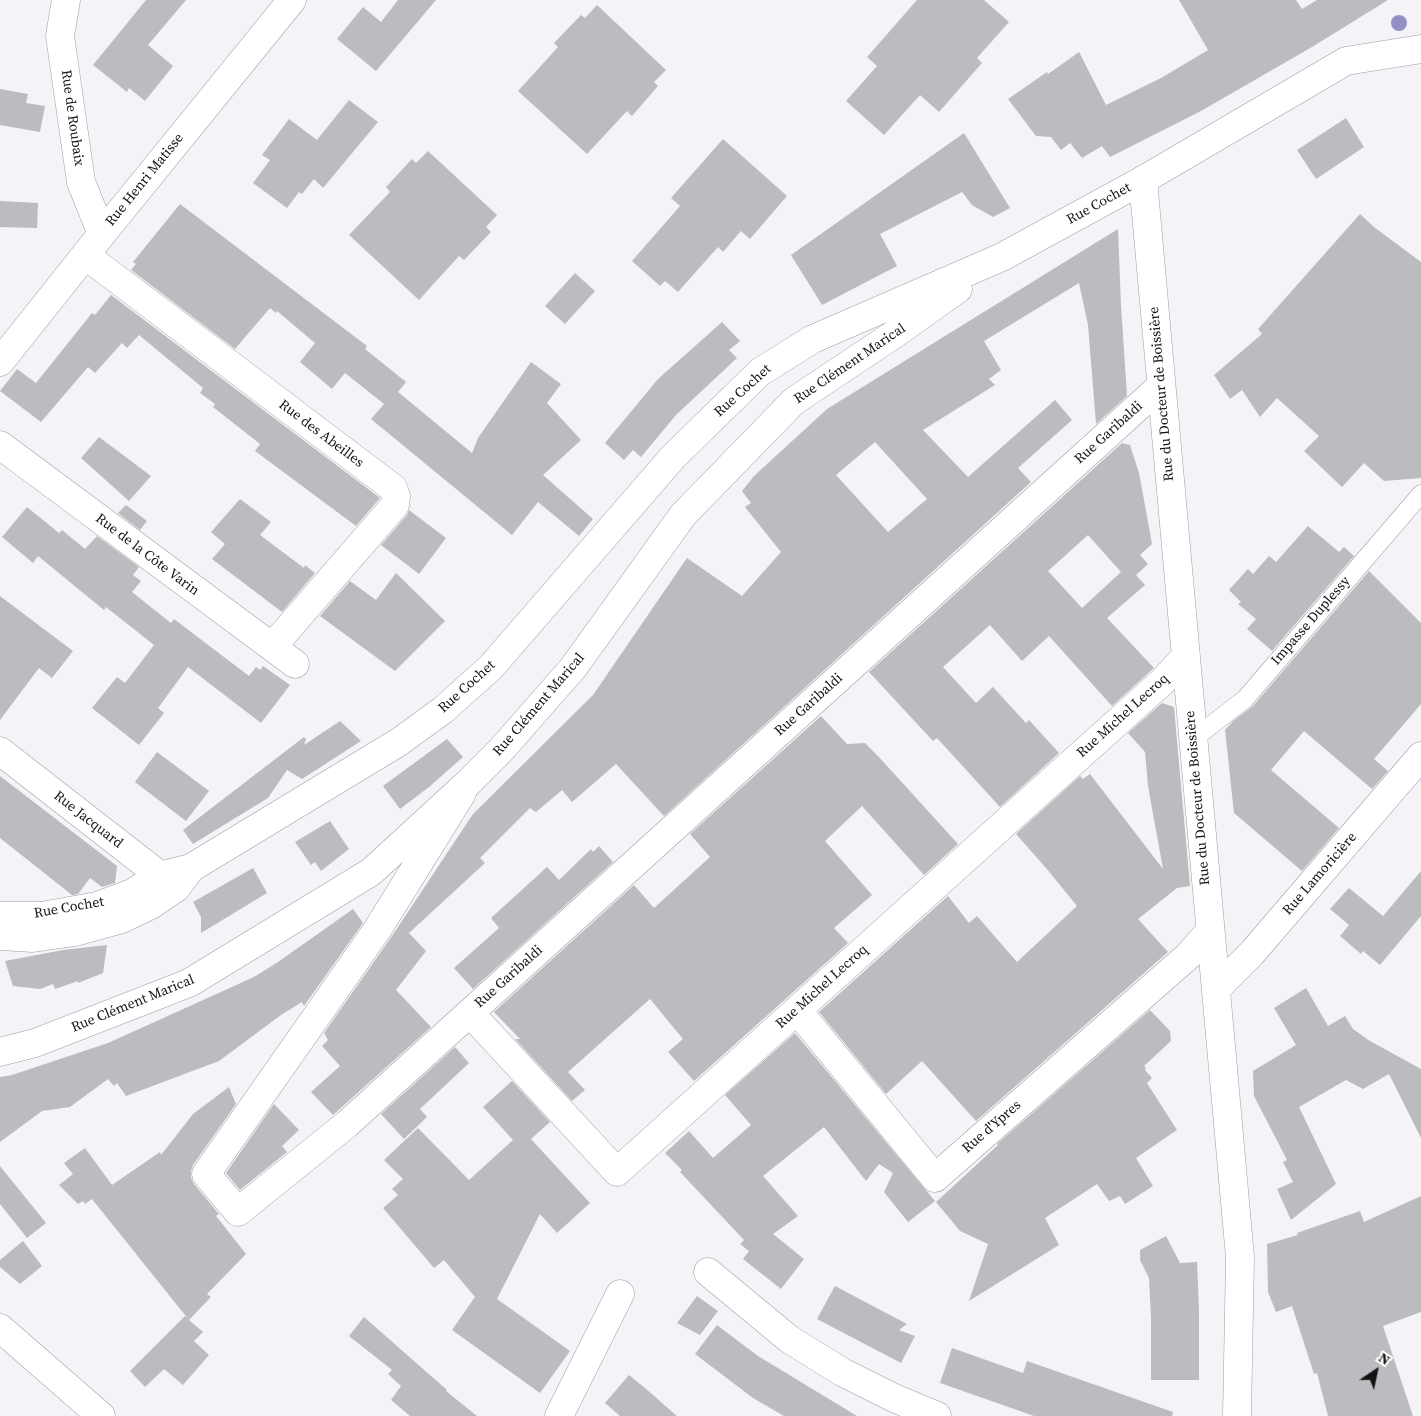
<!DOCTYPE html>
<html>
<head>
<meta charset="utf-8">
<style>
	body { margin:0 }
	#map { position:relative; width:1421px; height:1416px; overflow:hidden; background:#f3f3f8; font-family:"Source Serif 4",serif }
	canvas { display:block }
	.north { position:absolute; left:1351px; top:1346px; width:50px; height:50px; -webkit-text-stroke:4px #fff; paint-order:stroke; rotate:34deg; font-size:14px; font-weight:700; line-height:20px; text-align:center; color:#131314 }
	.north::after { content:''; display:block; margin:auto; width:18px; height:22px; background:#131314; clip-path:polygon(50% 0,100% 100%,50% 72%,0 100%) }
</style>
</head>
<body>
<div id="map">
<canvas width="1421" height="1416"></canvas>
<div class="north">N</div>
</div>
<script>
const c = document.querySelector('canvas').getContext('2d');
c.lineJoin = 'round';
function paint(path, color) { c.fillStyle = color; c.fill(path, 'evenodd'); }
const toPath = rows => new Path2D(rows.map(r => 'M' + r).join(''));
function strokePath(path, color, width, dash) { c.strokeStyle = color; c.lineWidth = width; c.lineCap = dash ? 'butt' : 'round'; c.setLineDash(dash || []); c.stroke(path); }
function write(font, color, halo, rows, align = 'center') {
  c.font = font + ' "Source Serif 4",serif'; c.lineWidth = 4; c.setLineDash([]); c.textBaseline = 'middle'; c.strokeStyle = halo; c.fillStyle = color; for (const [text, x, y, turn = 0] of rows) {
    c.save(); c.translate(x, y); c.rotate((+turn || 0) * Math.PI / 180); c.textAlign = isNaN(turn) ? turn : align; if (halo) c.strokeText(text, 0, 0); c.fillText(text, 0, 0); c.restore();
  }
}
paint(toPath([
	[146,0,186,0,148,45,173,66,145,101,129,88,127,92,93,65],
	[398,0,436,0,376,71,337,39,363,7,381,22],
	[917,0,984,0,1009,22,977,58,982,63,939,112,920,95,884,135,846,101,877,66,867,57],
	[1179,0,1296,0,1302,9,1317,0,1388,0,1312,47,1201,111,1110,157,1102,146,1082,158,1070,143,1061,150,1051,137,1036,136,1008,99,1047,72,1048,74,1079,52,1106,105,1161,78,1208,50],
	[597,5,666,70,654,82,658,86,632,116,627,111,587,154,518,91,558,47,554,43,581,15,585,18],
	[0,89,28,94,26,103,45,106,40,132,0,125],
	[349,100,378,122,323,188,314,179,302,194,299,192,287,208,253,183,270,160,262,155,289,119,317,140],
	[1346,118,1364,147,1316,179,1297,150],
	[964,133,1010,208,993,217,972,205,962,192,880,234,897,266,822,305,791,255],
	[723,139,787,196,750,239,741,231,723,252,718,247,678,292,665,281,660,286,632,261,680,206,671,198],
	[428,151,497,215,486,227,491,232,464,260,459,256,419,300,349,235,390,192,386,187,412,159,416,163],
	[0,201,38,203,37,228,0,227],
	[180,204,367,346,365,349,406,382,398,392,472,453,478,438,531,362,561,384,547,403,581,440,543,475,593,519,579,536,538,502,512,535,371,419,384,404,345,373,332,389,300,362,315,343,277,311,276,313,270,308,235,349,131,270,136,264,133,262],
	[1360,214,1374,227,1421,262,1421,478,1384,481,1364,463,1342,487,1304,451,1319,436,1277,398,1260,417,1242,390,1230,399,1214,375,1262,334,1258,329],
	[1118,229,1121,305,1127,396,1096,424,1088,325,1079,283,984,341,1001,370,989,379,995,385,923,430,968,477,1055,400,1072,420,1018,468,1031,482,664,816,616,764,572,802,562,790,536,812,530,808,480,858,485,863,409,933,426,951,396,990,431,1027,333,1115,311,1092,340,1066,322,1046,328,1040,324,1033,390,939,473,814,593,695,687,558,742,596,781,552,745,507,751,503,742,491,754,476,827,409],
	[875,442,927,499,888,532,836,475],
	[575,273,595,291,565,324,545,306],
	[111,295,380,498,356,526,255,451,260,444,213,407,215,404,200,393,203,388,139,335,127,348,122,343,95,373,88,367,41,422,0,391,17,369,36,383,92,313,95,315],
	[722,322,740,341,729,350,737,358,676,415,641,457,633,450,624,460,605,443,658,379],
	[99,437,151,476,129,501,81,458],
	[1122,443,1130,445,1139,473,1152,544,1140,555,1148,564,1136,575,1145,585,1107,618,1154,668,1112,706,1049,636,1022,661,990,625,943,667,976,703,993,687,1026,723,1029,720,1059,753,1000,807,937,738,933,741,869,672],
	[1088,535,1121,572,1082,608,1048,571],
	[240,499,271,522,260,535,304,568,305,565,315,573,282,612,212,559,225,544,211,532],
	[126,505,147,521,140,530,118,513],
	[27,507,59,533,62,530,85,549,97,536,139,567,133,575,141,581,132,592,171,623,174,619,249,676,256,667,260,670,263,666,290,685,261,723,188,667,158,708,164,713,139,745,92,708,117,677,125,683,154,645,106,607,104,610,38,556,33,563,2,537],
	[409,510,446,538,419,574,381,545,407,515],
	[1308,526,1339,552,1344,547,1354,556,1272,651,1247,629,1256,619,1238,604,1241,602,1229,590,1248,569,1253,574,1269,556,1276,562],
	[1369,571,1421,623,1421,704,1374,759,1388,771,1372,789,1304,731,1271,770,1339,828,1302,871,1234,813,1225,730,1233,721,1253,706],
	[396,573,445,621,395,671,320,616,350,581,376,600],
	[0,596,73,651,52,678,39,668,0,720],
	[1162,703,1174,707,1190,886,1177,888,1138,919,1168,952,976,1121,922,1061,886,1094,819,1012,948,896,969,923,977,916,1017,962,1077,906,1046,868,1016,834,1080,776,1083,779,1090,774,1163,869,1148,786,1145,752,1128,733],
	[821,716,847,744,865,743,878,756,958,844,924,875,862,806,825,841,872,895,834,928,848,943,694,1081,668,1052,683,1039,650,999,568,1072,585,1090,572,1101,515,1039,520,1039,494,1012,634,885,654,908,710,857,690,834],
	[340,721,361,741,302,779,287,770,268,798,193,844,183,830,304,737,306,739,304,745],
	[447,739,463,757,429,787,400,809,383,786],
	[157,752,209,791,186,821,135,782],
	[0,776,117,866,115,883,102,887,90,878,78,894,72,895,0,838],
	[330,821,349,849,321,871,315,862,311,865,295,842],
	[599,846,613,862,473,989,454,968,499,928,491,918,547,867,559,880,591,849,593,852],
	[253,868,267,893,201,933,201,917,193,902],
	[1421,871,1421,916,1380,965,1363,951,1361,954,1340,936,1349,925,1330,909,1349,888,1383,916],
	[353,909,363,923,304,1006,302,1002,281,1015,219,1061,126,1096,117,1083,114,1086,108,1079,70,1107,42,1111,0,1142,0,1077,12,1075,108,1043,254,977,278,962],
	[107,945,103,973,78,983,78,981,55,989,53,984,40,989,13,986,5,961,63,950],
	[1306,988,1328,1026,1345,1016,1353,1029,1370,1041,1421,1069,1421,1138,1389,1074,1363,1089,1346,1080,1299,1107,1336,1184,1291,1220,1277,1189,1293,1182,1283,1162,1287,1160,1254,1096,1253,1071,1296,1045,1274,1008],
	[1150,1010,1170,1031,1171,1041,1144,1066,1146,1068,1145,1070,1152,1078,1147,1083,1177,1130,1136,1158,1153,1186,1125,1204,1120,1196,1109,1201,1097,1184,1045,1218,1059,1245,969,1301,988,1244,960,1231,936,1202,998,1145,997,1144],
	[795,1033,935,1201,908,1222,884,1192,893,1173,879,1164,866,1181,824,1127,763,1176,798,1216,773,1234,804,1259,781,1289,743,1259,749,1251,740,1244,744,1240,680,1172,682,1170,665,1153,689,1131,713,1158,751,1125,725,1095],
	[455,1047,469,1063,420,1109,427,1117,404,1139,381,1114],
	[512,1081,550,1122,531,1139,590,1203,557,1233,540,1214,497,1299,570,1351,540,1393,452,1330,475,1297,444,1260,434,1268,383,1208,398,1195,392,1189,403,1179,384,1160,418,1128,469,1180,513,1140,483,1107],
	[229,1087,236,1104,193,1165,191,1171,191,1178,194,1184,219,1214,216,1216,246,1254,207,1294,211,1297,189,1320,203,1332,194,1341,209,1355,183,1385,164,1369,145,1387,130,1371,185,1316,189,1320,92,1199,85,1204,83,1201,78,1204,59,1185,73,1174,64,1163,85,1148,112,1185,160,1152,161,1155,193,1114],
	[274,1104,299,1130,282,1146,287,1152,240,1190,226,1173],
	[0,1166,46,1223,27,1238,0,1204],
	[1421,1196,1421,1312,1383,1326,1413,1416,1328,1416,1317,1373,1314,1374,1292,1306,1276,1312,1268,1292,1267,1244,1298,1235,1297,1233,1360,1211,1364,1222],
	[1166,1236,1180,1263,1197,1262,1199,1310,1199,1380,1151,1380,1151,1318,1149,1278,1140,1260,1140,1250],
	[23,1241,42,1266,20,1284,0,1267,0,1260],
	[835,1286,907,1324,899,1330,915,1336,901,1363,817,1319],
	[697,1296,718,1311,700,1335,677,1323],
	[364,1317,447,1390,446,1391,477,1416,410,1416,391,1400,401,1386,388,1374,392,1370,349,1336],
	[717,1325,758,1356,857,1416,784,1416,753,1398,695,1354],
	[952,1348,1023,1373,1027,1361,1173,1412,1172,1416,1034,1416,940,1383],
	[629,1375,645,1388,677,1416,620,1416,605,1403]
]), '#bbbcc0');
const service = toPath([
	[1193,739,1245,699,1421,494]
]);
const minor = toPath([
	[66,0,60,36,81,182,102,234],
	[1143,180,1240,1257,1237,1416],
	[85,255,393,488,396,496,395,505,272,647],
	[0,362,102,234,292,0],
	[0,445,295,664],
	[0,751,176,888],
	[462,793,377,930,206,1174,238,1212,347,1124,1161,386],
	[1216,989,1252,953,1421,756],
	[797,1010,935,1178,1188,956,1210,931],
	[470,1013,617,1172,1163,681,1186,656],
	[708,1272,789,1339,842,1372,894,1398,937,1416],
	[559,1416,620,1294]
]);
const tertiary = toPath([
	[0,916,42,916,97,906,132,893,159,876,191,868,399,742,443,710,491,667,673,457,760,372,813,339,1002,257,1143,180,1346,61,1421,49],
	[0,936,33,938,75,932,122,919,151,905,176,888,191,868],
	[0,1052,35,1043,189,983,371,872,468,783,501,750,573,668,683,515,794,401,896,333,958,289],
	[0,1328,101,1416]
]);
strokePath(service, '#9e9ea2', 19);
strokePath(minor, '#9e9ea2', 29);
strokePath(tertiary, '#9e9ea2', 29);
strokePath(service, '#fff', 18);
strokePath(minor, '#fff', 28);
strokePath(tertiary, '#fff', 28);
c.fillStyle = '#9390c6';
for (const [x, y] of [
	[1399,23]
]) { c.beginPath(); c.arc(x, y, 8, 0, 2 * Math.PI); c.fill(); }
write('14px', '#131314', '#fff', [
	["Rue de Roubaix",72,118,82],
	["Rue Henri Matisse",145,180,-51],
	["Rue Cochet",1099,204,-29],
	["Rue Clément Marical",850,364,-34],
	["Rue Cochet",743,391,-42],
	["Rue du Docteur de Boissière",1162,394,-95],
	["Rue Garibaldi",1109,433,-42],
	["Rue des Abeilles",321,434,37],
	["Rue de la Côte Varin",147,555,37],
	["Impasse Duplessy",1311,621,-49],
	["Rue Cochet",467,687,-42],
	["Rue Clément Marical",539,705,-49],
	["Rue Garibaldi",809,705,-42],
	["Rue Michel Lecroq",1123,716,-42],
	["Rue du Docteur de Boissière",1198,798,-95],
	["Rue Jacquard",88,820,38],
	["Rue Lamoricière",1320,874,-49],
	["Rue Cochet",69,908,-10],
	["Rue Garibaldi",509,977,-42],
	["Rue Michel Lecroq",822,987,-42],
	["Rue Clément Marical",133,1004,-22],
	["Rue d'Ypres",992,1127,-41]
]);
</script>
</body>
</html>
